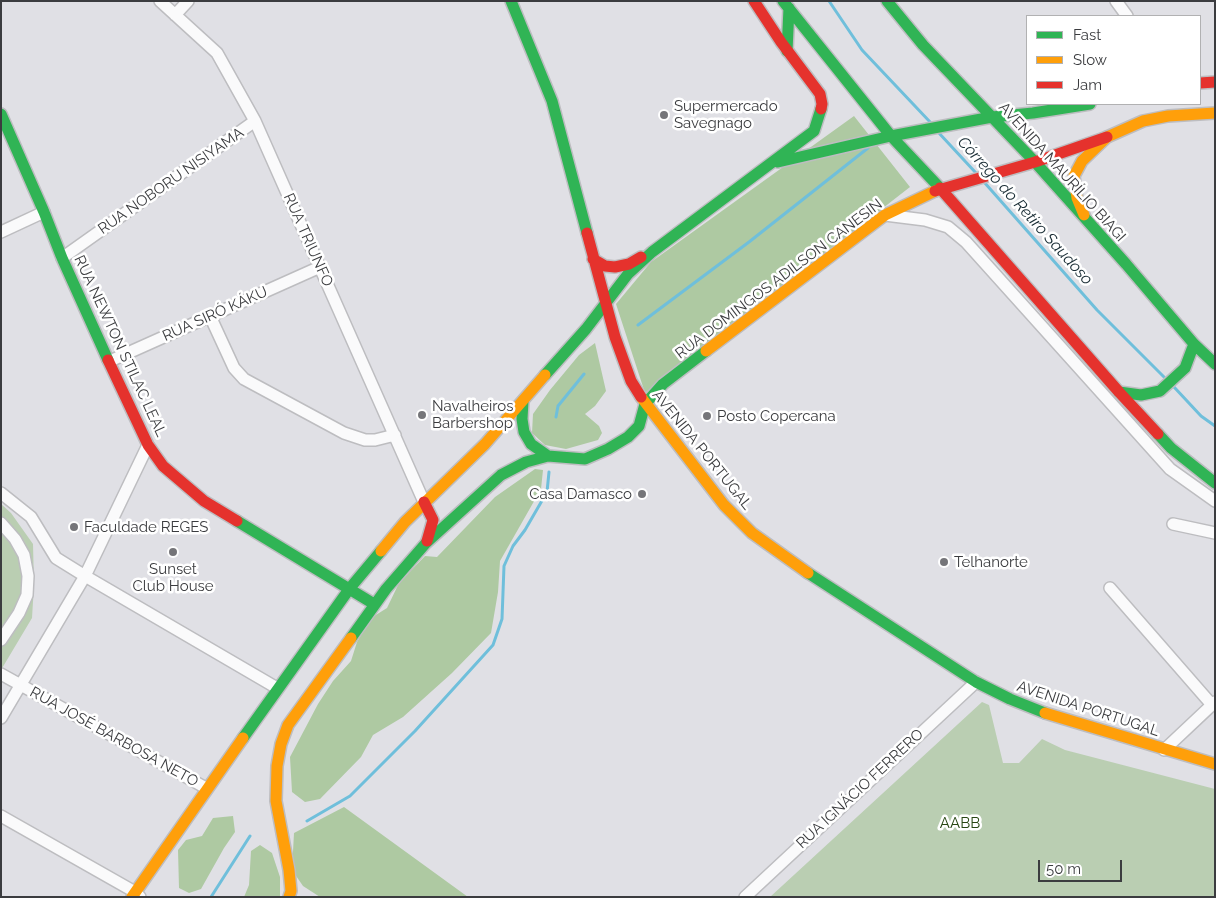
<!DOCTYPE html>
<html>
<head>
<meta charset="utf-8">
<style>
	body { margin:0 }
	#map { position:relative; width:1216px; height:898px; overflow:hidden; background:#e0e0e5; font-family:Raleway,sans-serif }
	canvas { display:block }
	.frame { position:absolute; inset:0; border:2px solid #3b3c3f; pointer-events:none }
	.legend { position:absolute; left:1026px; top:15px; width:175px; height:90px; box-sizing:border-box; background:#fff; border:1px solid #b1b1b2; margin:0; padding:6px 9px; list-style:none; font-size:15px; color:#3b3c3f }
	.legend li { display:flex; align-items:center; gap:10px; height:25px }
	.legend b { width:25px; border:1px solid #b1b1b2 }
	.scale { position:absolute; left:1038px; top:860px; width:84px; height:22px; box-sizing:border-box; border:2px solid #3b3c3f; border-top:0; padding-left:6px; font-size:15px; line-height:18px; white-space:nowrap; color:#3b3c3f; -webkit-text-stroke:4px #fff; paint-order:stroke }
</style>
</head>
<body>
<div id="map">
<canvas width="1216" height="898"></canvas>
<div class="frame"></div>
<ul class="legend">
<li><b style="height:6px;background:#30b455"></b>Fast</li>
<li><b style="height:6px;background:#ff9f0a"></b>Slow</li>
<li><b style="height:6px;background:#e5322d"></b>Jam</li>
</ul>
<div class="scale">50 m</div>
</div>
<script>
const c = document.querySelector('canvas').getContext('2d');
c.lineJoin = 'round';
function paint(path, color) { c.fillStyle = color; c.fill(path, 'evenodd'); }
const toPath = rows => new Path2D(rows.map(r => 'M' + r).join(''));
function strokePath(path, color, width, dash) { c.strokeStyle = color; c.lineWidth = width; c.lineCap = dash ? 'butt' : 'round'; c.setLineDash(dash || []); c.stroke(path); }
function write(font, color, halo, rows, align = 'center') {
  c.font = font + ' Raleway,sans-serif'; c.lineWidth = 5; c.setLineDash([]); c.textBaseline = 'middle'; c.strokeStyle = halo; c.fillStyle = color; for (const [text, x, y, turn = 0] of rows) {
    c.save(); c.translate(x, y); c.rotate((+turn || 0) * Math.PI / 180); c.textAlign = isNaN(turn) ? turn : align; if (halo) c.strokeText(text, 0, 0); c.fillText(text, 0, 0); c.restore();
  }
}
paint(toPath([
	[1,504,11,513,33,544,34,585,32,618,1,670],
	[982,702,989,705,1003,763,1019,763,1042,739,1065,750,1215,789,1215,897,770,897]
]), '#baceb2');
paint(toPath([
	[854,116,910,187,645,393,616,304,651,262],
	[595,343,606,391,595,406,585,414,599,426,602,433,598,440,566,449,545,445,532,433,533,414,550,390,579,355],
	[535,469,543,470,541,489,500,561,498,592,491,633,452,673,403,717,373,735,361,757,320,799,305,802,292,792,290,757,318,704,333,681,351,661,357,642,371,618,387,608,399,583,425,556,437,557,495,497],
	[344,807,468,897,320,897,303,886,292,870,294,833],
	[233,816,235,832,224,848,201,889,189,893,179,888,178,850,186,840,202,836,213,818],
	[260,845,272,853,280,877,280,897,244,897,249,885,251,851]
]), '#aec9a2');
strokePath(toPath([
	[829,1,862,50,931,123],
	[938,132,976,173],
	[984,182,1097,310,1164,377],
	[638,325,749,242,868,148],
	[1174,387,1201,416,1215,426],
	[556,417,558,406,584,374],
	[307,821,350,796,415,731,493,645,502,619,504,566,513,546,525,530,547,492,549,472],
	[211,897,250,836]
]), '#6fbfdb', 3);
const street = toPath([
	[160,1,217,53,255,121,424,502],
	[1116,1,1127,16],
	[175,15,188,1],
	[885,215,925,220,948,227,966,242,1170,469,1215,501],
	[1,232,44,212],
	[62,258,255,121],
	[210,316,234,368,244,379,344,433,365,440,375,440,395,435],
	[110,361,320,267],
	[1,493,31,517,56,558,85,576,277,688],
	[1,523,15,539,24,555,28,576,27,595,19,613,1,640],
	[1173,524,1215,533],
	[1110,588,1212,705],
	[1,674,206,788],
	[1,718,85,576,148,445],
	[1164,750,1215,702],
	[1,816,135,892,140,897],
	[745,897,976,682]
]);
const fast = toPath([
	[511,1,552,101,587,233],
	[783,1,891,136,940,188],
	[887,1,923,45,1035,162,1126,264,1194,344,1215,364],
	[787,51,789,8],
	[1,114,44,212,62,258,108,360],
	[778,162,891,136,992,117,1033,113,1090,104],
	[545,375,586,329,628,274,652,252,814,131,821,109],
	[1119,392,1141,395,1160,391,1185,368,1194,344],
	[523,401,522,419,524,432,531,444,548,456],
	[1158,434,1171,448,1215,483],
	[237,521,374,604],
	[808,573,976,682,1010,699,1045,713],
	[351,638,386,589,426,543,501,475,526,462,548,456,585,459,608,449,628,437,639,426,645,404,663,384,706,351],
	[243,738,350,588,381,551]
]);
const slow = toPath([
	[1084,215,1077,198,1074,176,1082,161,1107,137,1143,121,1168,116,1215,113],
	[706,351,885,215,935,191],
	[641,397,724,505,752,533,808,573],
	[381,551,405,522,485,444,545,375],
	[1045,713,1215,764],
	[132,897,243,738],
	[289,897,291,891,289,870,276,801,277,766,281,744,288,725,351,638]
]);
const jam = toPath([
	[754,1,781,42,820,94,822,104,821,109],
	[1200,83,1215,82],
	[940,188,1119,392,1158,434],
	[935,191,1035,162,1107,137],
	[587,233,615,337,631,381,641,397],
	[593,259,605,266,615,267,629,264,641,257],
	[108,360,148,445,163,466,204,501,237,521],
	[424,502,433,520,427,541]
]);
strokePath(street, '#bdbdc0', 14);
strokePath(fast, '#bdbdc0', 14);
strokePath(slow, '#bdbdc0', 14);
strokePath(jam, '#bdbdc0', 14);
strokePath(street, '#fafafb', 11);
strokePath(fast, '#30b455', 11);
strokePath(slow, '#ff9f0a', 11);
strokePath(jam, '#e5322d', 11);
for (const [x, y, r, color] of [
	[664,115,5,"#757579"],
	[422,415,5,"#757579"],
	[707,416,5,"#757579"],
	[642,494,5,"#757579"],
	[74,527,5,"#757579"],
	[173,552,5,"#757579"],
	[944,562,5,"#757579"]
]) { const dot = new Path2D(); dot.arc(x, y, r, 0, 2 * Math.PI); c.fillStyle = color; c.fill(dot); strokePath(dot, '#fff', 2); }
write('15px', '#3b3c3f', '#fff', [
	["Supermercado",674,106],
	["Savegnago",674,123],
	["Navalheiros",432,406],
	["Barbershop",432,423],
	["Posto Copercana",717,416],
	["Casa Damasco",632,494,"right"],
	["Faculdade REGES",84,527],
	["Telhanorte",954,562],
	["Sunset",173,569,"center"],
	["Club House",173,586,"center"]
], 'left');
write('15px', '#3b3c3f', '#fff', [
	["AVENIDA MAURÍLIO BIAGI",1062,172,48],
	["RUA NOBORU NISIYAMA",171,181,-35],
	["RUA TRIUNFO",308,240,66],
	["RUA DOMINGOS ADILSON CANESIN",779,279,-37],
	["RUA SIRÓ KÁKU",215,314,-24],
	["RUA NEWTON STILAC LEAL",120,346,65],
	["AVENIDA PORTUGAL",702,450,51],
	["AVENIDA PORTUGAL",1088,709,18],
	["RUA JOSÉ BARBOSA NETO",114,737,29],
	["RUA IGNÁCIO FERRERO",860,789,-43]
]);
write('15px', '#284713', '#fff', [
	["AABB",960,823]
]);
write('italic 16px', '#192c34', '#fff', [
	["Córrego do Retiro Saudoso",1025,211,48]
]);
</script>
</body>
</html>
